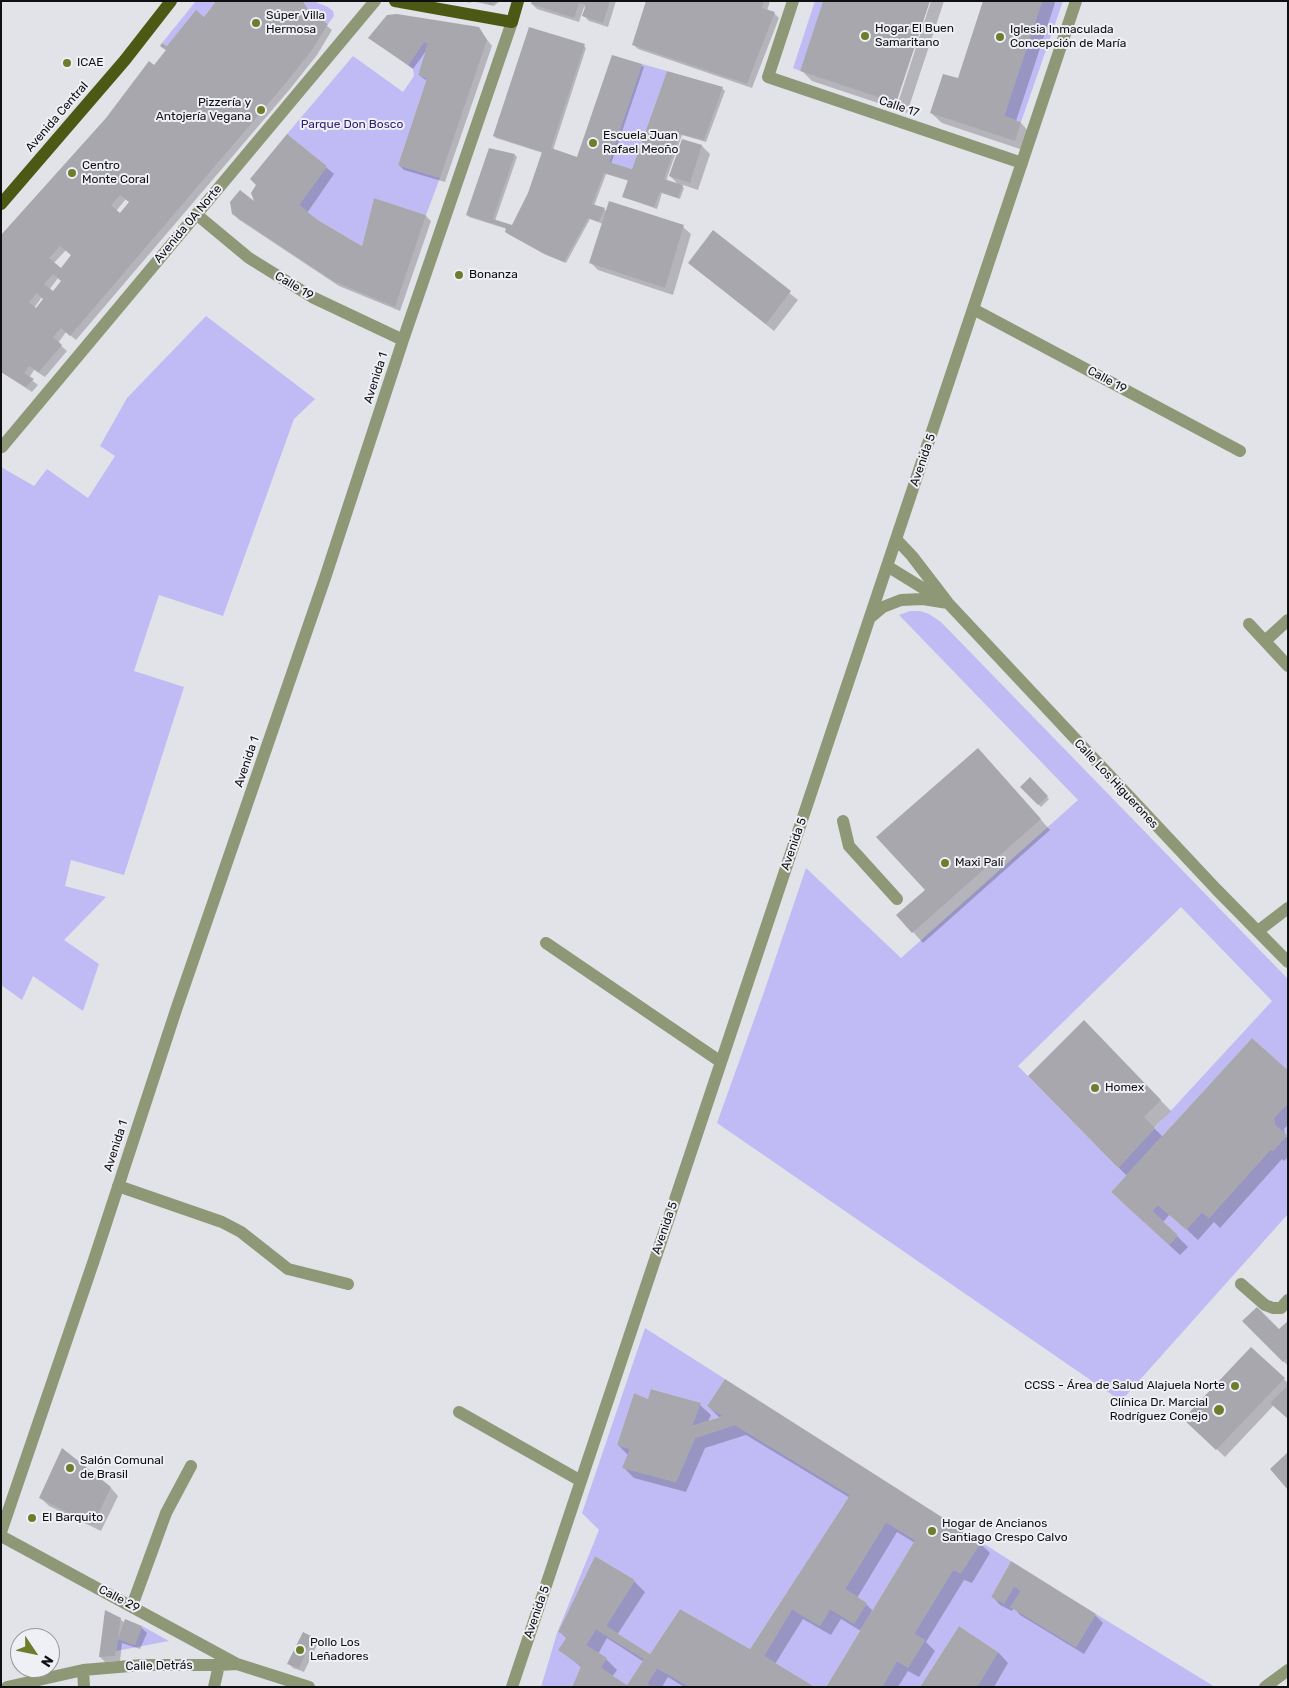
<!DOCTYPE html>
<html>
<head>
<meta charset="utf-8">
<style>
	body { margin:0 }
	#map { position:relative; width:1289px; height:1688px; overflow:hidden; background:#e2e2e9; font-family:Rubik,sans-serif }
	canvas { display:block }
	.frame { position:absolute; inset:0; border:2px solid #101012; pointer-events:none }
	.north { position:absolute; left:10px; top:1628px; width:50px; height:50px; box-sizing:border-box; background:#efeff6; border:1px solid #96969b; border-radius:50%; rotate:124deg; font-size:14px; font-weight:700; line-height:20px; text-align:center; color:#101012 }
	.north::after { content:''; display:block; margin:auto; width:18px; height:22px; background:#6c7d2c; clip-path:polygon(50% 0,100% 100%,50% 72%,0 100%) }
</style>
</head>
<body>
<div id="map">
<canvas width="1289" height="1688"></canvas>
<div class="frame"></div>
<div class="north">N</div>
</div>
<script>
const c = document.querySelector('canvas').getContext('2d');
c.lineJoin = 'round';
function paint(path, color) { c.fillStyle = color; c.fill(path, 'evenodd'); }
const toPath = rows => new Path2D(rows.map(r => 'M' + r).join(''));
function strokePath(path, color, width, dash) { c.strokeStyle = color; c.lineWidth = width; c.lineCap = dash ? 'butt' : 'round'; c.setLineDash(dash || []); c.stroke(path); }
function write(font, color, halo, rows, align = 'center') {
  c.font = font + ' Rubik,sans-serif'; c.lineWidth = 4; c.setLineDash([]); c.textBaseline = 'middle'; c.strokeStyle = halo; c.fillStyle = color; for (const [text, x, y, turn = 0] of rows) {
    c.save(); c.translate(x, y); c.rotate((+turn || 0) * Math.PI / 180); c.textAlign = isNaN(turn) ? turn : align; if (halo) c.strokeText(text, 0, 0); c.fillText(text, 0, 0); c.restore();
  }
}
paint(toPath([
	[196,1,216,1,204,17,167,46,162,43],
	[303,1,313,1,328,7,333,11,334,16,328,24,307,8],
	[815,1,823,1,800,71,793,68],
	[1042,1,1063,1,1021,122,1004,116],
	[424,42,428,43,418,75,427,78,398,165,440,178,426,215,374,198,362,246,318,220,299,205,327,166,287,134,353,56,403,92,414,76,413,69,408,65],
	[642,64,667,71,632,169,609,162],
	[206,316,315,399,294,419,223,616,159,595,134,671,184,687,124,875,71,860,65,886,106,897,64,940,99,964,83,1011,33,976,22,1000,1,985,1,467,34,486,47,469,88,498,115,456,100,446,127,398],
	[910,611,920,611,929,614,941,622,1288,979,1288,1070,1252,1038,1111,1192,1169,1245,1178,1235,1152,1211,1158,1205,1186,1230,1202,1212,1209,1218,1271,1149,1273,1151,1286,1136,1275,1125,1274,1118,1288,1103,1288,1214,1121,1401,717,1123,764,992,806,868,901,958,1078,800,899,615],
	[1181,907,1272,1001,1118,1168,1018,1066],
	[645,1328,725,1379,707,1406,723,1416,692,1426,700,1403,652,1389,648,1399,634,1393,617,1445,630,1449,623,1468,676,1482,695,1438,735,1425,850,1495,750,1649,680,1609,650,1654,606,1626,635,1580,595,1556,558,1632,567,1637,581,1666,572,1687,541,1687,557,1633,599,1530,582,1513],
	[886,1522,915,1540,826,1687,815,1687,764,1656,792,1609,820,1626,830,1609,854,1623,867,1603,845,1589],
	[981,1542,1011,1561,991,1597,1004,1603,1014,1586,1021,1591,1011,1607,1076,1647,1096,1614,1215,1687,977,1687,998,1652,959,1626,920,1687,882,1687,897,1661,908,1667,925,1640,914,1634,953,1570,961,1573],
	[142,1626,169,1641,116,1651,118,1639,135,1645],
	[596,1629,644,1659,627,1685,601,1668,586,1645],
	[657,1668,690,1687,652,1687,647,1684]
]), '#c0bbf4');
paint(toPath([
	[302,1,310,12,332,30,317,55,290,89,76,340,66,332,58,343,67,351,45,377,34,370,29,378,38,385,32,392,1,372,1,237,155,67,167,51,161,46,168,48,205,19],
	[126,199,130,202,120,215,116,211],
	[66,250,73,256,61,270,54,263],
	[58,278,63,281,53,293,49,290],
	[42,297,45,299,36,309,34,308],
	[461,1,500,1,494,6,471,1,471,3],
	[533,1,616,1,608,27,589,21,584,16,586,8,584,7,579,22,537,9,532,4],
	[648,1,770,1,767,11,774,13,779,18,752,88,638,49,633,44],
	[929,1,893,108,812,81,802,71],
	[931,1,944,1,907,113,896,109],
	[984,1,1053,1,1055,3,1016,121,1021,123,1031,134,1026,151,942,123,931,113,958,80],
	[478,28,492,46,445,182,404,170,399,165,427,81,419,75,426,51,413,69,375,42],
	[584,46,586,48,553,150,578,158,641,65,644,67,611,164,633,171,668,72,723,89,725,91,706,142,682,135,666,181,680,186,670,176,682,141,702,146,710,154,698,190,680,184,684,188,680,199,662,193,657,209,626,198,624,196,629,181,606,174,594,206,607,211,683,227,691,234,673,295,598,270,590,262,603,224,590,219,566,263,546,255,508,234,506,232,507,229,469,217,467,215,490,149,515,155,517,157,495,221,513,227,529,194,543,153,496,138,494,136],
	[288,135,334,174,307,213,317,221,363,248,375,199,426,216,431,221,400,311,339,286,238,219,233,213,257,205],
	[713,232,798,300,774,331,689,263],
	[978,749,1050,830,923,943,913,932],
	[1030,779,1049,799,1041,807,1022,787],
	[1084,1022,1171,1111,1154,1128,1163,1137,1288,1072,1288,1125,1284,1129,1285,1136,1288,1138,1288,1157,1284,1161,1282,1159,1220,1228,1214,1222,1198,1240,1170,1214,1163,1222,1188,1247,1180,1255,1123,1203,1127,1176,1029,1076],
	[1244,1321,1279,1331,1288,1323,1288,1366],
	[1251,1348,1288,1383,1288,1418,1274,1405,1225,1457,1185,1419],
	[649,1400,700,1405,711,1415,708,1422,720,1418,708,1406,980,1543,990,1553,972,1583,964,1580,926,1642,935,1651,919,1677,908,1671,898,1687,827,1687,861,1631,841,1619,831,1635,803,1619,775,1664,812,1687,684,1687,668,1677,662,1687,628,1687,644,1662,607,1638,598,1654,606,1659,617,1670,612,1677,582,1668,560,1649,567,1639,560,1632,595,1558,634,1581,645,1592,617,1635,650,1655,750,1651,850,1498,746,1435,705,1448,686,1492,634,1478,624,1468,629,1456,618,1445],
	[897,1532,915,1543,873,1611,866,1604,857,1598],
	[111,1488,118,1496,101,1531,49,1506,41,1498],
	[1012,1563,1095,1615,1103,1623,1084,1654,1020,1615,1014,1608,1012,1611,1000,1605,993,1597],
	[120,1619,125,1623,126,1621,142,1628,147,1633,140,1649,122,1643,120,1661,105,1662,100,1657],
	[303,1633,313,1638,318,1643,304,1672,293,1668,288,1663],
	[998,1652,1008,1663,994,1687,922,1687]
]), '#0003');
paint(toPath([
	[216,1,303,1,307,8,328,24,312,50,285,84,70,336,61,328,53,337,62,345,39,372,29,366,24,373,34,379,26,387,1,372,1,235,106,118,149,61,154,65,166,50,160,46,162,43,167,46,196,10,204,17],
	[120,195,129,202,120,213,111,205],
	[60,246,71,255,61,268,49,258],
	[53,274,61,281,53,291,44,284],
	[37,293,43,299,36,308,29,302],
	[479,1,498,1,491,5],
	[532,1,610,1,603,23,582,16,586,5,579,3,574,18,531,4],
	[646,1,764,1,762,8,775,12,747,84,632,45],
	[823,1,930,1,896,103,800,71],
	[983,1,1042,1,1004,116,1021,122,1015,141,930,113,943,74,958,78],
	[397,14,479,27,487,40,440,178,398,165,427,78,418,75,428,43,424,42,408,65,368,38,387,15],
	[529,27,585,44,551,148,577,157,612,55,642,64,609,162,632,169,667,71,723,87,704,140,680,134,664,179,683,185,678,198,660,192,654,207,622,197,628,180,604,173,592,204,605,208,599,222,588,218,564,262,543,253,505,232,506,228,466,215,489,148,515,154,493,219,512,225,528,193,542,152,493,136],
	[287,134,327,166,299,205,318,220,362,246,374,198,426,215,395,307,333,281,232,214,230,202,240,190,254,201,251,193,256,185,250,179],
	[682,139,702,145,690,183,669,176],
	[609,201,684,225,665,288,589,263],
	[713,230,791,291,766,324,688,263],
	[978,748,1041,819,912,933,896,915,925,890,876,837],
	[1030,777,1048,796,1038,805,1020,787],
	[1084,1020,1161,1100,1144,1117,1155,1128,1118,1168,1028,1076],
	[1252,1038,1288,1070,1288,1103,1274,1118,1275,1125,1287,1135,1273,1151,1271,1149,1209,1218,1202,1212,1186,1230,1158,1205,1152,1211,1178,1235,1169,1245,1111,1192],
	[1257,1307,1279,1329,1288,1321,1288,1358,1283,1362,1242,1321],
	[1251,1347,1285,1378,1216,1450,1183,1419],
	[725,1379,981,1542,961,1573,953,1570,914,1634,925,1640,908,1668,897,1661,882,1687,826,1687,915,1540,886,1522,845,1589,867,1603,854,1624,830,1609,820,1626,792,1609,764,1656,815,1687,690,1687,657,1668,647,1684,652,1687,572,1687,581,1666,558,1650,567,1637,558,1632,595,1556,635,1580,606,1626,650,1654,680,1609,750,1649,850,1495,735,1425,695,1438,676,1482,622,1468,630,1449,617,1445,634,1393,648,1399,651,1389,701,1403,692,1426,723,1416,707,1406],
	[596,1629,644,1659,627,1685,601,1668,607,1658,586,1645],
	[1288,1385,1288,1419,1270,1403],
	[62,1448,111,1487,93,1525,39,1498],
	[1288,1452,1288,1490,1270,1469],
	[1011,1561,1096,1614,1076,1647,1010,1607,1021,1591,1014,1586,1004,1604,991,1597],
	[105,1610,121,1618,118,1639,125,1619,142,1626,135,1645,118,1639,115,1656,99,1657],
	[959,1626,998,1652,977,1687,920,1687],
	[303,1632,313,1637,299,1668,287,1664]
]), '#a8a7ae');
strokePath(toPath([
	[793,1,768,77,1022,163],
	[196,214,249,258,312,297,403,340],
	[973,309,1240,451],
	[2,447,375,1],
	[896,539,912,556,948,603,1217,890,1288,962],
	[887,566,939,598],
	[871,617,883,607,901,600,923,599,948,603],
	[1249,624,1288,666],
	[1265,641,1288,620],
	[843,821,849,846,897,899],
	[1258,931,1288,908],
	[546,943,721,1062],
	[118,1186,222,1222,241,1232,288,1269,348,1284],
	[1241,1284,1265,1305,1273,1308,1281,1308,1288,1300],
	[459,1412,581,1481],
	[1,1532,94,1260,176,1010,325,578,403,340,512,22],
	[1,1536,237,1664],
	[132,1606,166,1513,191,1466],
	[83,1670,84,1687],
	[7,1687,83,1670,142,1665,219,1665,237,1664,309,1687],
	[214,1687,219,1665],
	[512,1687,1076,1],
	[1265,1687,1288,1670]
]), '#8e9776', 12);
strokePath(toPath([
	[395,1,512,22,518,1],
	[1,204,125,60,171,1]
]), '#4b5914', 12);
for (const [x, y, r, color] of [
	[256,23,5,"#6c7d2c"],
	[865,36,5,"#6c7d2c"],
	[1000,37,5,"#6c7d2c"],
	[67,63,5,"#6c7d2c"],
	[261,110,5,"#6c7d2c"],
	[593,143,5,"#6c7d2c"],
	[72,173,5,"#6c7d2c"],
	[459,275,5,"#6c7d2c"],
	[945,863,5,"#6c7d2c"],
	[1095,1088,5,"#6c7d2c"],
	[1235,1386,5,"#6c7d2c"],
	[1219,1410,6,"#6c7d2c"],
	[70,1468,5,"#6c7d2c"],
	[32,1518,5,"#6c7d2c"],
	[932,1531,5,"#6c7d2c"],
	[300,1650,5,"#6c7d2c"]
]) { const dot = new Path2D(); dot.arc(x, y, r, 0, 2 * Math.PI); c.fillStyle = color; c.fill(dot); strokePath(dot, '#efeff6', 2); }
write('12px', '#101012', '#efeff6', [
	["Súper Villa",266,16],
	["Hermosa",266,30],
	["Hogar El Buen",875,29],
	["Samaritano",875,43],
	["Iglesia Inmaculada",1010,30],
	["Concepción de María",1010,44],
	["ICAE",77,63],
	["Pizzería y",251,103,"right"],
	["Antojería Vegana",251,117,"right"],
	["Escuela Juan",603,136],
	["Rafael Meoño",603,150],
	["Centro",82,166],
	["Monte Coral",82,180],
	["Bonanza",469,275],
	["Maxi Palí",955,863],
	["Homex",1105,1088],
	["CCSS - Área de Salud Alajuela Norte",1225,1386,"right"],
	["Clínica Dr. Marcial",1208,1403,"right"],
	["Rodríguez Conejo",1208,1417,"right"],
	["Salón Comunal",80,1461],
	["de Brasil",80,1475],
	["El Barquito",42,1518],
	["Hogar de Ancianos",942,1524],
	["Santiago Crespo Calvo",942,1538],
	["Pollo Los",310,1643],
	["Leñadores",310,1657]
], 'left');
write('12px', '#101012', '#efeff6', [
	["Calle 17",899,107,19],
	["Avenida Central",57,117,-49],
	["Avenida 0A Norte",188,224,-50],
	["Calle 19",294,286,31],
	["Avenida 1",376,378,-72],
	["Calle 19",1107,380,28],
	["Avenida 5",923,460,-71],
	["Avenida 1",247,762,-71],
	["Calle Los Higuerones",1116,784,47],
	["Avenida 5",794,844,-71],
	["Avenida 1",116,1146,-72],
	["Avenida 5",665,1228,-71],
	["Calle 29",119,1599,28],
	["Avenida 5",537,1612,-71],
	["Calle Detrás",159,1666,-1]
]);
write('12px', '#331c73', '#efeff6', [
	["Parque Don Bosco",352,125]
]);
</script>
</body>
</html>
